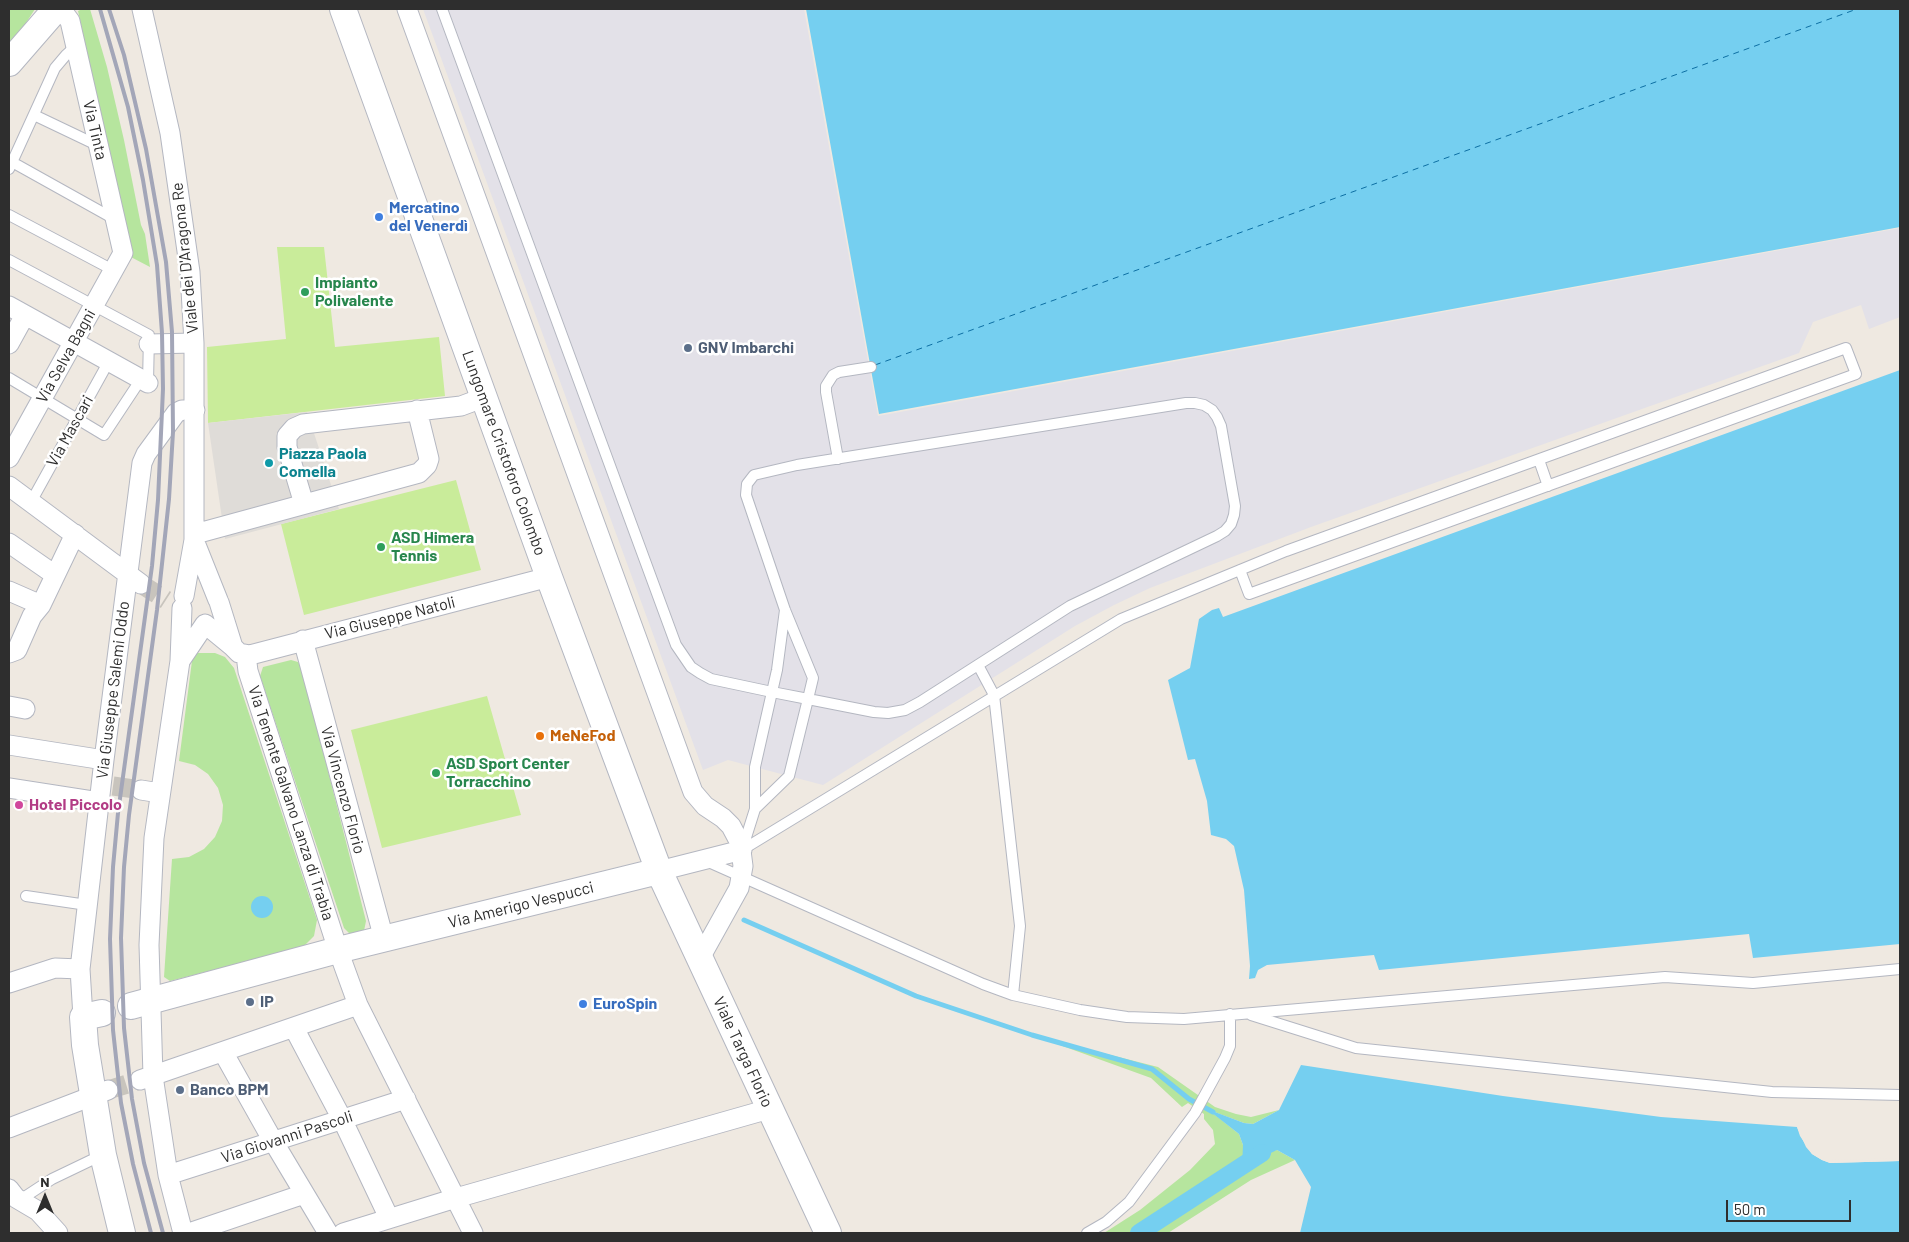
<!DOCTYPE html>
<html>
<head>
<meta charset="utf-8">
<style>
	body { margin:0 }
	#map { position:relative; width:1909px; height:1242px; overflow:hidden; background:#efe9e1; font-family:Barlow,sans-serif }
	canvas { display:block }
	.frame { position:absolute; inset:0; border:10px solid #2e2e2e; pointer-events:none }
	.north { position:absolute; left:20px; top:1172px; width:50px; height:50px; -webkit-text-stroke:4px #fff; paint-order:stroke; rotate:0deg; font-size:14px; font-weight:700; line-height:20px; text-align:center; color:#2e2e2e }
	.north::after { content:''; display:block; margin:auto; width:18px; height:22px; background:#2e2e2e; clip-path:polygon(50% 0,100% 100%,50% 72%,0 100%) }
	.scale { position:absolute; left:1726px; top:1200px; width:125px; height:22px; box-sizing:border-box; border:2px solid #2e2e2e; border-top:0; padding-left:6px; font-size:15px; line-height:18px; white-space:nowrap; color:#2e2e2e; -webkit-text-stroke:4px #fff; paint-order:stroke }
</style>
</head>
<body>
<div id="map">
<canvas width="1909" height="1242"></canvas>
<div class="frame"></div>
<div class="north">N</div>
<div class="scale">50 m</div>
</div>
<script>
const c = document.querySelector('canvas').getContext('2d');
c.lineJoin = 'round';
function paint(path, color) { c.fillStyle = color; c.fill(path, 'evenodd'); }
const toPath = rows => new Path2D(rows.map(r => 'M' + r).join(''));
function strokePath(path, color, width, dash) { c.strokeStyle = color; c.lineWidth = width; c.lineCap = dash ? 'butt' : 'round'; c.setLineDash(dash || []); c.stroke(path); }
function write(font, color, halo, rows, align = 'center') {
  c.font = font + ' Barlow,sans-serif'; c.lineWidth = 5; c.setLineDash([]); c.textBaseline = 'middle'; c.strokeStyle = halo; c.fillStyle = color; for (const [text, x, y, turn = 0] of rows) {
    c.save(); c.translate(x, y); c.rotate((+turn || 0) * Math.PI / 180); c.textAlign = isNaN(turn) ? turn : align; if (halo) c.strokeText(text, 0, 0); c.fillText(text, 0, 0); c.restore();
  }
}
paint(toPath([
	[423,9,804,9,878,416,1900,228,1900,317,1869,329,1861,305,1813,322,1799,353,1311,527,1150,588,1114,605,1075,626,823,785,728,760,703,770]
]), '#e3e1e8');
paint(toPath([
	[9,9,35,9,24,26,9,44],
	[82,9,90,9,107,67,124,140,141,225,145,234,150,267,127,255,130,247,78,11],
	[193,653,215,653,225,657,234,668,317,920,314,936,303,947,170,981,164,977,172,859,189,857,204,849,215,837,222,821,223,805,218,788,208,774,195,765,179,761],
	[291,660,298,662,302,668,366,921,364,931,351,935,344,928,260,676,263,667],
	[1032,1035,1158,1067,1215,1107,1236,1114,1251,1117,1279,1110,1253,1124,1244,1123,1209,1110,1239,1134,1243,1145,1244,1156,1277,1150,1295,1160,1251,1180,1168,1233,1104,1233,1140,1210,1190,1170,1215,1144,1213,1130,1204,1119,1204,1114,1188,1103,1182,1107,1151,1078]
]), '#b6e59e');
paint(toPath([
	[277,247,324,247,335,347,439,337,445,396,208,423,207,347,286,339],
	[456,480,481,570,304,615,281,524],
	[487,696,521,815,382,848,351,730]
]), '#c9ec9a');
paint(toPath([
	[307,412,339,509,225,539,208,423]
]), '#dfdcd8');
paint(toPath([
	[806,9,1900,9,1900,227,879,414],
	[1900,370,1900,944,1753,958,1749,934,1379,970,1374,955,1267,965,1258,970,1255,978,1249,979,1250,966,1244,890,1234,846,1226,839,1211,835,1207,801,1195,759,1188,760,1168,680,1190,668,1199,619,1212,610,1219,608,1223,617],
	'251 907a11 11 0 1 1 22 0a11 11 0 1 1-22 0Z',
	[1301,1065,1503,1096,1661,1117,1797,1127,1800,1136,1812,1154,1822,1160,1830,1163,1900,1161,1900,1233,1300,1233,1311,1187,1295,1160,1277,1150,1242,1167,1243,1145,1239,1134,1207,1109,1244,1123,1253,1124,1279,1110]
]), '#75cff0');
paint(toPath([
	[1797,1127,1800,1128,1802,1135,1813,1152,1823,1158,1831,1160,1900,1158,1900,1161,1830,1163,1822,1160,1812,1154,1806,1147]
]), '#efe9e1');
strokePath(toPath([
	[744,920,916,996,1032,1035,1152,1069,1189,1099,1213,1112]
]), '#75cff0', 5);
strokePath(toPath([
	[1139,1233,1262,1153]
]), '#75cff0', 18);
strokePath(toPath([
	[875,365,1857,9]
]), '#0d6fa3', 1, [6, 5]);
strokePath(toPath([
	[141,584,166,600],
	[113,786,141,790],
	[108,1090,140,1080]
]), '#c8c4bd', 19, [19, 9]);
const lane = toPath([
	[442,9,676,645,691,667,700,673,711,679,772,692,808,699,874,712,888,713,905,710,920,702,1070,606,1217,536,1225,531,1231,524,1234,515,1235,506,1221,426,1217,417,1212,410,1204,405,1195,403,1186,403,797,465,754,475,747,484,746,495,785,610,813,678,808,699,789,776,755,809,755,767,772,692,777,670,785,610],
	[34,115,99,146],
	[12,162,116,220],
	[9,169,55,68,66,55,76,46],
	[9,215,113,270],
	[9,260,149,335,148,383],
	[9,378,104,435,141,379],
	[838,459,826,392,826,386,833,375,839,372,871,367],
	[1539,460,1548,486],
	[31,502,109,361],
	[978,665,994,695,1020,926,1013,995],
	[743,847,755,809],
	[742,850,1121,619,1286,551,1846,348,1856,374,1249,594,1240,570],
	[704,860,983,984,1013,995,1080,1010,1127,1017,1184,1019,1665,977,1753,983,1900,969],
	[26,896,87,905],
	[1251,1015,1356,1048,1772,1092,1900,1095],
	[20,1200,52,1179,102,1155],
	[1087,1233,1106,1222,1129,1202,1195,1113,1225,1058,1230,1046,1230,1014]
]);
const street = toPath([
	[142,9,170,133,190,272,194,343,194,540],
	[407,9,693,792,705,806,723,818,731,826,740,843,743,866,739,888,699,960],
	[9,306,148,383],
	[9,344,25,315],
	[149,344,194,343],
	[9,458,123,253,70,21,61,9],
	[9,486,141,584],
	[304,504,287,447,287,436,294,428,303,424,461,406,485,397],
	[195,534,419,473,427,465,429,459,417,410],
	[9,543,55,575],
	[9,591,41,605],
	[184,596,194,540,218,600],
	[182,608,180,661,205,624,233,647,219,602],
	[303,640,384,939],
	[233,647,239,653,250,655,549,577],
	[9,653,17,650,32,616,41,605,75,534],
	[246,655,248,671,338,950,358,1005,473,1233],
	[180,661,154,838,149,945,153,1076,168,1175,183,1233],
	[9,706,25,709],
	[9,745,104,760],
	[9,788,99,802],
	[141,790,160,793],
	[659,871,742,850],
	[9,983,55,968,80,969],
	[83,1017,80,969,104,760,142,463,146,454,176,413,182,410,195,410],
	[294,1028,342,1119,389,1218],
	[223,1052,273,1141,328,1233],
	[140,1080,358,1005],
	[9,1128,108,1090],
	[168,1175,406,1099],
	[9,1189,16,1198,38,1211,58,1233],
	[189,1233,304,1194],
	[343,1233,456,1198,769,1109]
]);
const secondary = toPath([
	[343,9,549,577,659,871,828,1233],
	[9,63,56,9],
	[131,1006,338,950,659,871],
	[102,1013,83,1017,85,1045,103,1155,122,1233]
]);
strokePath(lane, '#b4b7c1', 12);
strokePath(street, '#b4b7c1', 21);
strokePath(secondary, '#b4b7c1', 28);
strokePath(lane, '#fff', 10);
strokePath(street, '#fff', 19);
strokePath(secondary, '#fff', 26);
strokePath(toPath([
	[100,9,128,107,143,180,157,265,162,333,163,389,158,500,152,566,118,813,113,867,110,939,113,1030,121,1103,133,1164,151,1233],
	[109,9,124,55,146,149,166,262,172,332,173,432,169,499,157,610,129,815,124,867,121,938,124,1028,132,1099,144,1163,163,1233]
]), '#a3a6b8', 4);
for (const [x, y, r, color] of [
	[379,217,5,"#3f7fe0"],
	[305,292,5,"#2e9e5b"],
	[688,348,5,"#5c6f8a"],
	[269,463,5,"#0f9aa8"],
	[381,547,5,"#2e9e5b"],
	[540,736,5,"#e8710a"],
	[436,773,5,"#2e9e5b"],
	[19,805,5,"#d1479c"],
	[250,1002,5,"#5c6f8a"],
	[583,1004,5,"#3f7fe0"],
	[180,1090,5,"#5c6f8a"]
]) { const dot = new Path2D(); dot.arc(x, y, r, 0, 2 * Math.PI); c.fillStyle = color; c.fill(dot); strokePath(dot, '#fff', 2); }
write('16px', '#2e2e2e', '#fff', [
	["Via Tinta",95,130,77],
	["Viale dei D'Aragona Re",185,258,-96],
	["Via Selva Bagni",66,356,-61],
	["Via Mascari",70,431,-61],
	["Lungomare Cristoforo Colombo",504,453,70],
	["Via Giuseppe Natoli",390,618,-14],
	["Via Giuseppe Salemi Oddo",113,690,-83],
	["Via Vincenzo Florio",343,790,75],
	["Via Tenente Galvano Lanza di Trabia",291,803,72],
	["Via Amerigo Vespucci",521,905,-14],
	["Viale Targa Florio",743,1052,65],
	["Via Giovanni Pascoli",287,1137,-18]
]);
write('bold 16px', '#366cbe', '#fff', [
	["Mercatino",389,208],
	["del Venerdì",389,226],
	["EuroSpin",593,1004]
], 'left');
write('bold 16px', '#27864d', '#fff', [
	["Impianto",315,283],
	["Polivalente",315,301],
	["ASD Himera",391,538],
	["Tennis",391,556],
	["ASD Sport Center",446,764],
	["Torracchino",446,782]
], 'left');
write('bold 16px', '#4e5e75', '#fff', [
	["GNV Imbarchi",698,348],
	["IP",260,1002],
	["Banco BPM",190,1090]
], 'left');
write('bold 16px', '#0d838f', '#fff', [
	["Piazza Paola",279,454],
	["Comella",279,472]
], 'left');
write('bold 16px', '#c56008', '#fff', [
	["MeNeFod",550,736]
], 'left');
write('bold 16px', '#b23c85', '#fff', [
	["Hotel Piccolo",29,805]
], 'left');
</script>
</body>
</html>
